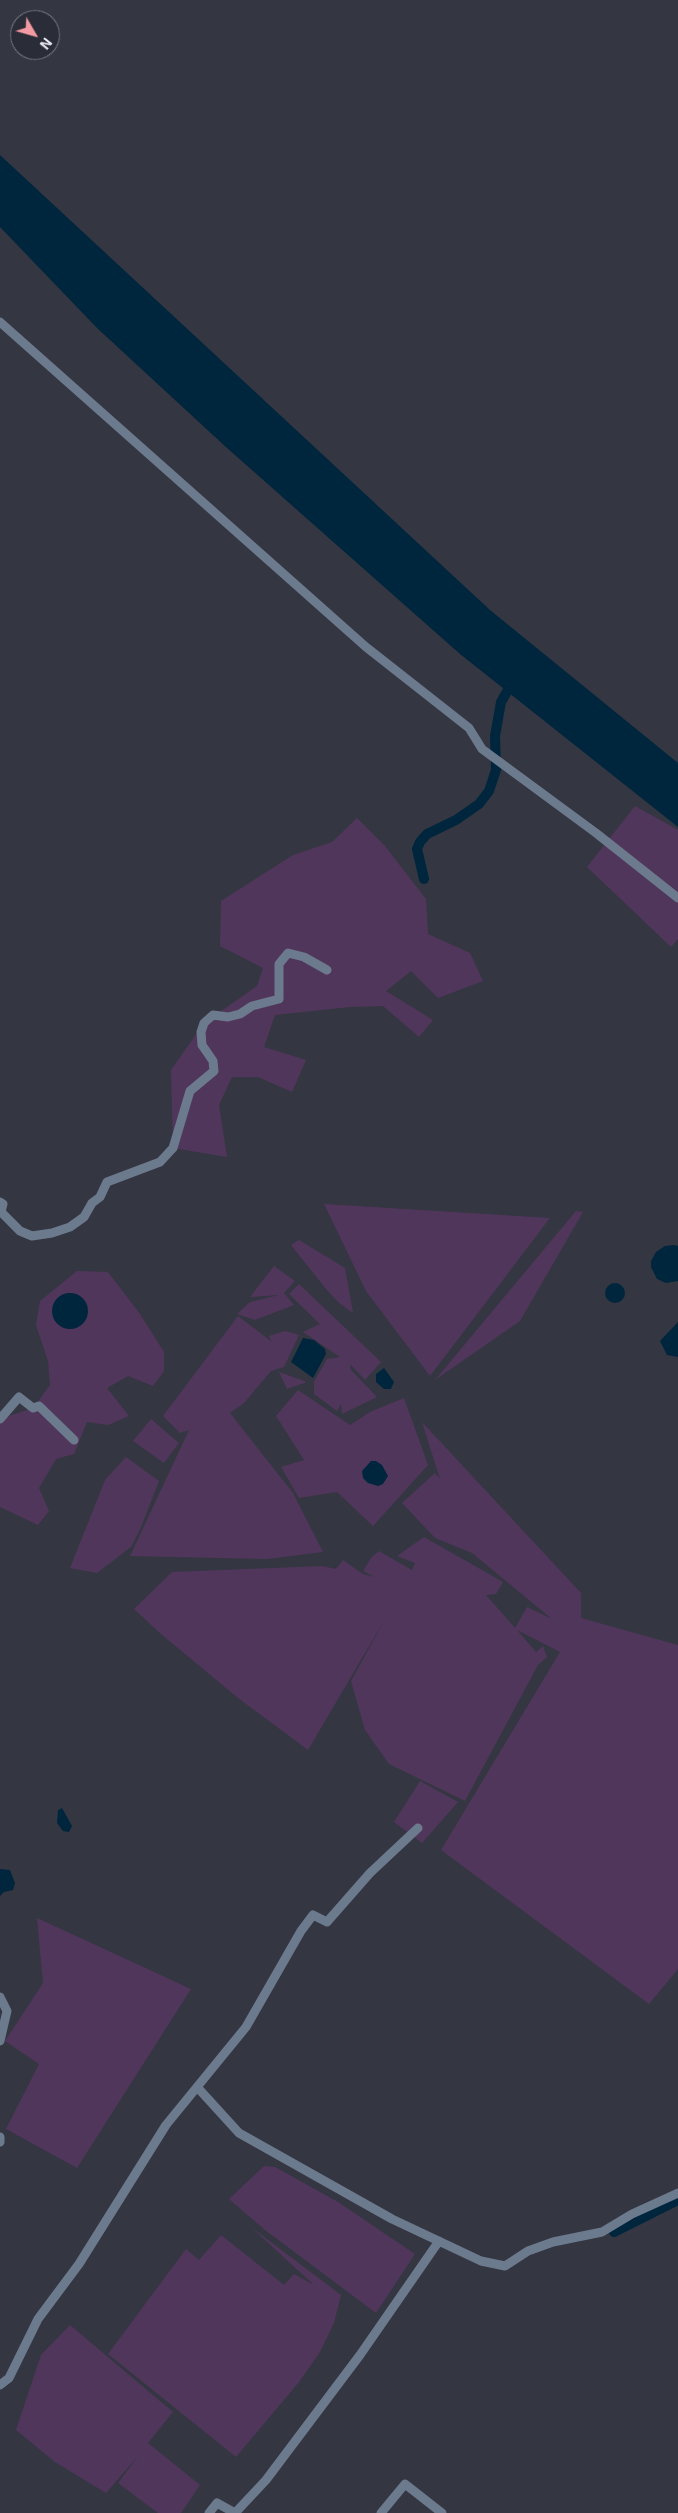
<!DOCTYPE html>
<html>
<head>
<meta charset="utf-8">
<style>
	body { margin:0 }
	#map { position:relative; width:678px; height:2513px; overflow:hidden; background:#343642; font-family:"Exo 2",sans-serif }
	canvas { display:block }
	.north { position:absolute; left:10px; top:10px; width:50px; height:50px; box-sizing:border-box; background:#2a2c38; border:1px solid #767882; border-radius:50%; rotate:128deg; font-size:14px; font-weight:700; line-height:20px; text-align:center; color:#e8e9f1 }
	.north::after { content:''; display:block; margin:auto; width:18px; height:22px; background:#f49aa3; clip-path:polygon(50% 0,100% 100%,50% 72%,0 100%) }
</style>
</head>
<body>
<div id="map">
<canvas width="678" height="2513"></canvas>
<div class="north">N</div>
</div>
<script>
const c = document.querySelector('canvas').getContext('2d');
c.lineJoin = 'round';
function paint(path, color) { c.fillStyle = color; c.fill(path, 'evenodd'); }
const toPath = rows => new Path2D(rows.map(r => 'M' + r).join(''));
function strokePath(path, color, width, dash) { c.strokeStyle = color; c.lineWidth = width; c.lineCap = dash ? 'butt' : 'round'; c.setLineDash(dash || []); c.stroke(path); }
paint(toPath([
	[635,806,678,830,678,939,671,947,587,867],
	[357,818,385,846,426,899,428,934,470,953,483,981,438,998,411,971,386,991,433,1020,419,1037,383,1006,350,1007,275,1015,264,1047,306,1060,292,1092,258,1077,232,1077,219,1105,227,1157,173,1148,171,1070,204,1023,257,986,263,968,220,946,221,901,293,855,332,842],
	[324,1204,550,1218,430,1376,366,1291],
	[576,1211,583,1212,520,1321,435,1380],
	[299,1240,345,1268,353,1313,339,1303,326,1289,291,1245],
	[274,1266,295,1281,284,1293,294,1305,255,1320,237,1314,250,1302,279,1295,250,1297],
	[77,1271,108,1272,140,1314,164,1352,164,1371,153,1386,128,1376,107,1388,129,1416,108,1425,87,1422,74,1454,56,1459,39,1488,49,1511,38,1525,0,1507,0,1419,33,1408,50,1385,48,1361,36,1325,40,1301],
	[299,1284,381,1362,365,1380,350,1364,351,1370,377,1397,342,1414,341,1404,337,1411,314,1394,314,1382,327,1359,340,1357,303,1332,320,1324,289,1294],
	[238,1316,272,1342,269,1336,285,1331,299,1335,284,1367,271,1371,244,1403,230,1413,293,1493,323,1552,267,1559,130,1556,189,1430,180,1433,163,1416],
	[279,1372,307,1382,287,1389],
	[298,1390,350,1425,370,1412,404,1398,428,1465,373,1526,337,1492,299,1498,281,1467,304,1460,276,1416],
	[151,1419,179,1443,164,1463,133,1441],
	[422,1422,581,1593,581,1618,678,1645,678,1969,649,2004,441,1850,560,1652,517,1630,536,1652,543,1646,547,1657,538,1665,465,1801,389,1764,365,1730,351,1681,385,1619,308,1750,238,1698,161,1634,134,1609,172,1572,322,1566,336,1569,343,1560,363,1574,375,1577,363,1571,371,1558,379,1551,412,1570,415,1563,397,1556,424,1537,503,1582,496,1594,486,1595,515,1628,527,1607,552,1619,472,1553,435,1538,402,1503,435,1473,440,1479],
	[126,1457,159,1481,140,1530,131,1547,97,1573,70,1568,105,1480],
	[420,1781,458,1802,422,1843,394,1822],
	[37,1918,191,1989,77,2168,6,2129,39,2064,5,2041,43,1983],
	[264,2166,275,2167,338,2202,415,2254,376,2313,265,2230,229,2199],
	[251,2227,341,2295,334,2323,320,2352,299,2382,236,2457,108,2354,186,2249,199,2260,221,2235,284,2285,294,2274,314,2285],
	[70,2325,173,2412,148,2443,200,2485,181,2513,158,2513,118,2483,139,2455,106,2493,55,2462,16,2430,41,2355]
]), '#51365c');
paint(toPath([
	[0,155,490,610,678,763,678,827,460,654,227,448,97,328,0,227],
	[674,1245,678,1246,678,1281,666,1283,657,1279,651,1267,651,1261,656,1252,665,1246],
	'605 1293a10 10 0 1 1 20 0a10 10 0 1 1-20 0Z',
	'52 1311a18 18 0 1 1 36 0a18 18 0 1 1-36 0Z',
	[678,1322,678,1357,667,1355,660,1341],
	[303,1338,314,1340,325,1349,326,1354,313,1378,291,1362],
	[384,1368,394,1382,391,1389,384,1389,376,1382,376,1374],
	[371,1461,376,1461,382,1465,388,1476,383,1484,378,1486,368,1483,363,1478,362,1471],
	[62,1808,72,1826,69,1832,63,1831,57,1823,58,1810],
	[0,1869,10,1870,15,1883,13,1890,4,1892,0,1896]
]), '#00263d');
strokePath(toPath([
	[424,879,417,849,420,842,427,834,456,820,479,804,489,791,496,770,495,736,501,702,513,681],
	[614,2232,678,2200]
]), '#00263d', 10);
strokePath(toPath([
	[0,322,366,647,469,728,482,749,596,833,678,898],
	[0,1202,3,1204,1,1212,20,1231,32,1236,52,1233,70,1227,84,1217,92,1203,100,1197,107,1182,160,1162,173,1148,190,1091,214,1071,213,1061,202,1045,201,1032,204,1023,213,1015,228,1017,240,1014,252,1006,279,999,279,964,288,953,304,957,327,970],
	[0,1419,19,1397,33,1408,39,1406,74,1440],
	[0,1997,7,2011,0,2041],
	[198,2088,239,2133,392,2219,481,2261,505,2266,528,2251,553,2242,602,2232,632,2214,678,2193],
	[0,2137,0,2142],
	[0,2385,9,2378,38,2319,79,2264,166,2125,246,2027,301,1931,313,1915,327,1922,370,1873,418,1828],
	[209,2513,217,2503,235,2513,266,2480,360,2355,439,2241],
	[381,2513,405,2484,442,2513]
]), '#6c7a8e', 9);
</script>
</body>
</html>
